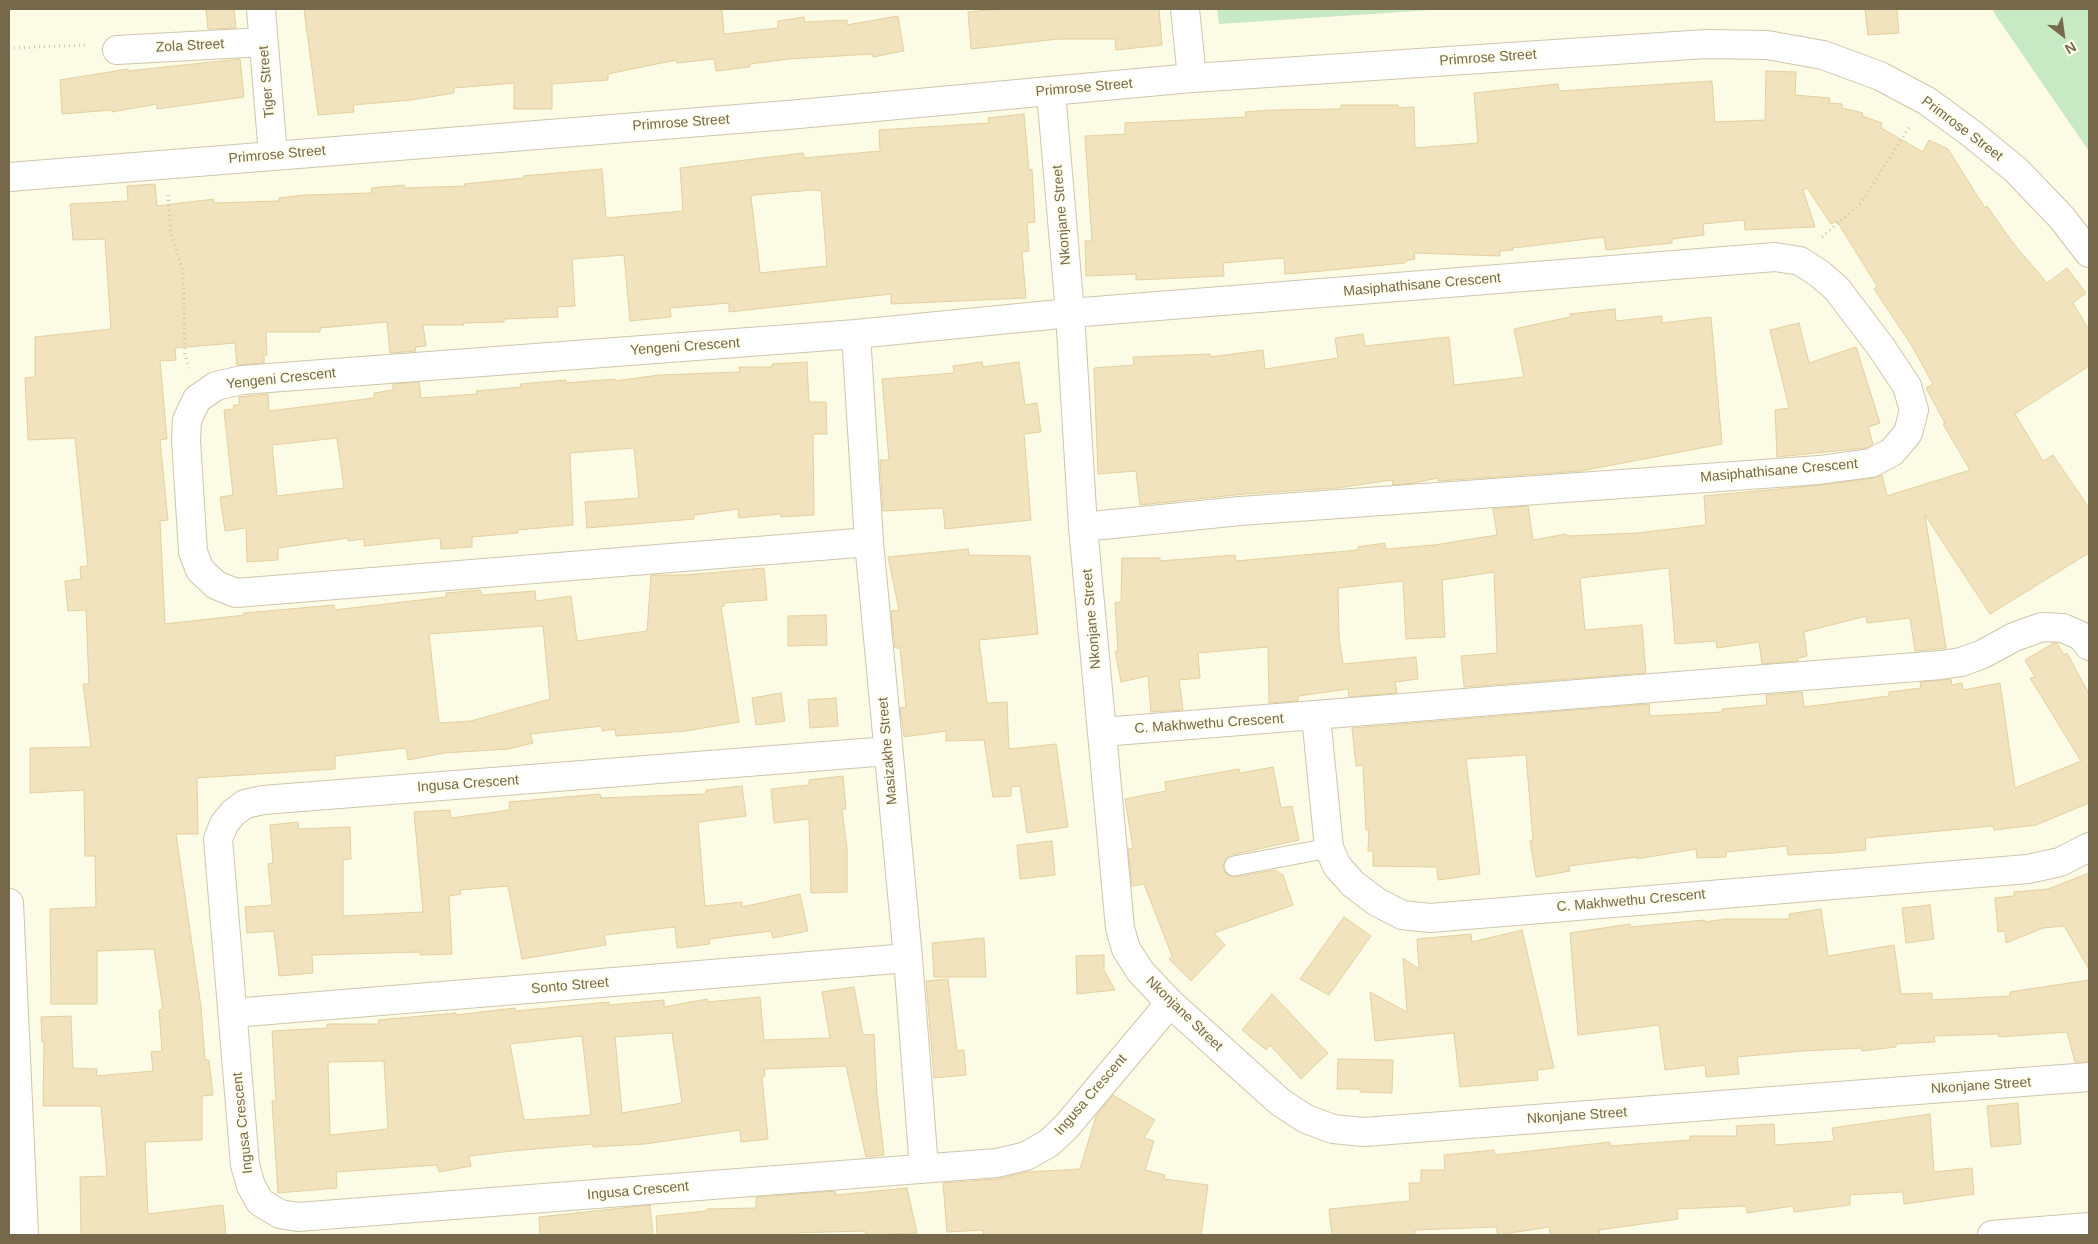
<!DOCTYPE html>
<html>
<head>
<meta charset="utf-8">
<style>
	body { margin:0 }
	#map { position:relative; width:2098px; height:1244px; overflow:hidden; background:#fcfbe6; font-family:Arial,sans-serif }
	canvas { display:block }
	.frame { position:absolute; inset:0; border:10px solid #75684b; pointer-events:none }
	.north { position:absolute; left:2038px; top:10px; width:50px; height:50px; -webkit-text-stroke:4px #fffeec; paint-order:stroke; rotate:150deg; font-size:14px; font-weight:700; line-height:20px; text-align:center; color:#75684b }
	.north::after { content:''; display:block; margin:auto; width:18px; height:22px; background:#75684b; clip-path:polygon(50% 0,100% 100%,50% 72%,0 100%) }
</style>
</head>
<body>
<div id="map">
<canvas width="2098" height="1244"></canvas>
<div class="frame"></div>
<div class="north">N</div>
</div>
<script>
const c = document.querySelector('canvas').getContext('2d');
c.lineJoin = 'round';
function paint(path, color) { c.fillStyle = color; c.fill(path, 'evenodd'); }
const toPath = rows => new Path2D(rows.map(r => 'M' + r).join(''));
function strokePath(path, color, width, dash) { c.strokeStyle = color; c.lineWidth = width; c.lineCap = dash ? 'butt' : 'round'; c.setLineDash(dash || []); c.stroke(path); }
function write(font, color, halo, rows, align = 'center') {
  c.font = font + ' Arial,sans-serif'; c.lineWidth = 4; c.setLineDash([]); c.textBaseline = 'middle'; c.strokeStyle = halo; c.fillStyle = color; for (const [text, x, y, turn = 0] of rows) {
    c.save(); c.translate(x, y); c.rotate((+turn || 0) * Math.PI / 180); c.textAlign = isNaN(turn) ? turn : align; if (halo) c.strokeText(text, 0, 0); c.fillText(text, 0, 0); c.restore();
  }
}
paint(toPath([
	[1217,9,1447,9,1219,24],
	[1993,9,2089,9,2089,151,1994,13]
]), '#c7e9c4');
const building = toPath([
	[206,9,234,9,236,28,208,29,206,9],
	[304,9,722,9,724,34,778,28,778,21,804,17,805,22,847,20,847,25,898,16,904,51,873,57,872,54,789,59,750,64,750,67,716,71,714,59,677,63,676,60,608,74,608,80,552,84,552,109,514,109,514,83,454,88,454,93,411,100,353,105,354,112,318,115,304,9],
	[999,9,1159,9,1162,45,1116,50,1115,39,1058,39,971,49,968,12,999,9],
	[1865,9,1897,9,1899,33,1868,35,1865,9],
	[240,59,244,97,157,109,157,104,112,112,112,110,62,114,60,80,128,69,128,71,240,59],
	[1766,71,1796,72,1795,95,1830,98,1829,103,1842,104,1842,108,1863,113,1862,116,1882,123,1881,128,1923,152,1929,140,1948,149,1985,208,1987,206,2013,243,2047,283,2067,268,2086,293,2073,303,2089,330,2089,366,2015,414,2043,461,2053,455,2089,508,2089,553,1990,614,1925,515,1946,648,1939,649,1915,651,1910,618,1867,623,1866,616,1804,632,1807,656,1798,658,1798,661,1762,664,1759,642,1717,648,1716,641,1675,644,1669,568,1580,578,1585,630,1642,625,1646,673,1464,687,1461,656,1497,653,1494,572,1442,580,1445,637,1406,639,1403,581,1338,588,1339,637,1343,664,1416,657,1418,679,1395,682,1397,693,1349,697,1348,689,1298,696,1298,701,1269,703,1268,647,1198,653,1200,678,1179,680,1183,710,1151,712,1148,676,1121,682,1115,651,1118,651,1115,603,1121,602,1122,558,1160,558,1160,561,1235,555,1236,561,1358,550,1358,547,1385,543,1386,549,1434,545,1497,535,1493,509,1528,506,1533,540,1566,534,1567,536,1637,533,1706,525,1704,496,1821,485,1873,478,1882,475,1887,496,1970,470,1943,424,1945,423,1926,388,1933,384,1912,346,1874,289,1877,286,1840,226,1837,221,1831,224,1807,188,1803,190,1815,227,1745,230,1744,220,1703,224,1704,235,1672,239,1672,243,1606,250,1604,237,1513,248,1513,250,1500,251,1500,256,1414,253,1415,259,1405,261,1405,263,1321,271,1285,274,1284,258,1223,263,1224,276,1136,280,1136,274,1086,276,1085,241,1092,241,1085,136,1125,134,1125,123,1246,117,1245,112,1272,110,1341,109,1341,105,1398,105,1398,108,1414,107,1415,148,1478,143,1474,93,1558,84,1559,91,1712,81,1715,122,1765,120,1766,71],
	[1024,114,1029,170,1032,169,1035,222,1027,223,1029,251,1022,252,1026,298,891,304,891,294,729,312,729,303,670,308,671,317,630,321,624,255,572,259,575,306,557,307,558,317,504,319,504,322,463,323,464,325,423,325,426,346,415,347,416,351,390,353,387,322,320,328,320,332,266,332,267,355,264,355,264,363,237,365,235,343,175,348,176,360,160,361,167,439,160,440,168,520,160,521,165,624,244,615,244,613,334,605,334,610,446,597,446,593,480,590,482,595,535,591,536,601,571,596,577,641,647,631,651,575,686,575,764,568,767,600,724,603,724,606,721,607,739,722,686,731,616,736,615,729,602,731,602,726,530,734,533,743,509,749,444,753,408,760,406,748,335,756,335,769,197,778,198,834,176,834,201,1007,205,1060,209,1060,213,1095,202,1096,202,1140,145,1142,148,1214,223,1205,226,1235,81,1235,80,1177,107,1176,101,1106,43,1106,44,1042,42,1042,41,1017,71,1016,73,1068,97,1069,96,1076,153,1071,151,1052,162,1051,159,1010,163,1009,154,949,97,951,97,1004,51,1004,50,909,96,907,95,856,85,856,84,790,30,793,30,748,91,747,83,684,89,684,86,610,68,611,65,581,81,579,80,567,88,566,75,438,28,440,25,378,35,377,35,337,111,329,105,239,73,240,70,204,128,201,127,186,155,184,157,206,214,199,214,203,279,201,279,198,305,195,372,193,371,188,404,185,405,188,465,186,464,184,524,178,523,176,602,169,606,218,683,211,680,168,803,153,804,158,880,151,879,130,989,123,988,118,1024,114],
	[813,190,821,191,827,266,760,273,751,197,753,195,813,190],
	[543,626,550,699,471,721,439,723,429,634,543,626],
	[1615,309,1616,321,1662,316,1662,323,1711,317,1722,444,1581,471,1438,481,1438,478,1414,483,1393,485,1392,480,1337,488,1244,494,1140,505,1136,471,1098,474,1094,368,1134,365,1133,357,1210,354,1210,357,1263,350,1265,369,1338,358,1335,338,1363,334,1365,346,1449,337,1454,385,1524,377,1514,329,1570,317,1570,314,1615,309],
	[1799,323,1809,363,1856,347,1880,423,1868,427,1873,444,1866,448,1777,457,1775,410,1789,408,1770,330,1799,323],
	[807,362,809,402,826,402,827,434,813,434,814,515,781,517,780,514,739,518,738,509,694,515,694,519,587,528,585,502,639,498,634,448,570,453,573,525,517,530,518,533,472,537,472,547,441,549,440,538,364,546,364,539,348,541,348,538,278,548,278,560,247,562,246,528,225,531,220,497,233,495,224,410,234,409,233,405,239,405,239,397,268,394,269,411,374,398,374,393,393,390,393,384,419,382,421,398,477,394,476,391,521,387,520,384,566,380,566,383,615,379,615,381,659,375,740,372,739,367,772,367,772,364,807,362],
	[337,438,344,488,277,496,272,445,337,438],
	[982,362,983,367,1019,362,1025,405,1037,403,1041,432,1024,434,1031,520,945,529,943,508,883,511,880,460,889,460,882,379,954,373,953,366,982,362],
	[968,549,969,555,1030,556,1038,634,979,640,987,703,1007,702,1009,749,1056,744,1068,827,1027,833,1020,786,1011,787,1011,796,993,797,984,740,946,741,946,731,904,737,900,708,906,707,900,648,895,648,891,611,899,610,888,557,968,549],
	[826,615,827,645,788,646,788,616,826,615],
	[2054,643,2057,643,2064,655,2067,653,2089,694,2089,803,2036,825,1994,830,1993,826,1865,838,1866,850,1834,853,1788,855,1787,846,1726,852,1726,857,1697,858,1696,849,1637,859,1637,857,1569,866,1570,871,1536,877,1530,841,1533,840,1526,755,1466,759,1480,874,1438,880,1437,867,1373,866,1373,851,1368,851,1369,830,1366,830,1363,765,1356,766,1352,728,1649,704,1650,716,1722,712,1722,709,1767,705,1766,695,1802,692,1804,707,1889,696,1889,692,1921,688,1920,682,1951,679,1952,685,1962,683,1963,690,2000,683,2015,788,2081,761,2030,678,2035,677,2025,660,2054,643],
	[781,693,785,721,756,725,752,698,781,693],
	[836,698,838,726,810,728,808,700,836,698],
	[1273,767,1281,808,1292,806,1299,840,1231,855,1224,862,1223,868,1226,874,1236,877,1275,870,1283,875,1293,905,1214,933,1225,945,1191,981,1169,959,1172,956,1144,884,1132,886,1128,849,1133,848,1125,799,1166,791,1165,782,1239,769,1240,773,1273,767],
	[843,776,846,809,842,809,847,849,847,892,811,893,809,819,774,823,771,789,809,785,809,780,843,776],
	[742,786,746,816,698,822,705,906,742,902,742,907,800,894,808,931,773,938,771,931,709,939,710,944,677,948,675,927,604,935,606,945,522,959,508,886,460,890,461,894,449,896,452,954,420,955,420,952,312,955,313,973,279,976,274,931,247,933,245,907,272,905,268,864,273,863,270,825,298,822,299,829,350,827,351,859,343,860,343,916,423,912,414,812,450,810,451,818,510,810,509,802,600,794,601,798,706,794,706,790,742,786],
	[1052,841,1055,875,1020,879,1017,845,1052,841],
	[2089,873,2089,969,2064,926,2043,928,2006,943,2005,931,1998,932,1995,898,2014,896,2014,892,2048,889,2089,873],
	[1930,905,1934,939,1906,943,1902,908,1930,905],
	[1821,909,1828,956,1894,945,1901,994,1932,993,1932,1000,2010,996,2010,992,2089,980,2089,1062,2075,1062,2067,1032,1999,1037,1998,1034,1934,1036,1935,1042,1896,1044,1896,1047,1862,1051,1861,1048,1803,1051,1737,1057,1739,1074,1706,1077,1705,1065,1665,1070,1659,1025,1578,1035,1570,933,1630,924,1630,927,1705,920,1705,922,1725,919,1790,919,1789,914,1821,909],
	[1344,917,1371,936,1329,995,1300,979,1344,917],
	[1522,930,1554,1068,1537,1070,1538,1080,1460,1087,1454,1033,1375,1041,1370,992,1407,1012,1403,958,1419,969,1417,939,1471,934,1472,942,1522,930],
	[984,938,986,977,934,977,932,943,984,938],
	[1104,955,1104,970,1115,990,1077,994,1076,956,1104,955],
	[948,979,957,1051,964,1050,966,1075,934,1078,926,981,948,979],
	[854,987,863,1035,874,1034,877,1095,884,1155,866,1157,846,1066,764,1069,765,1076,762,1077,768,1139,741,1142,740,1130,645,1144,593,1147,593,1144,512,1151,469,1156,471,1166,439,1172,437,1165,336,1172,337,1188,278,1193,272,1101,276,1101,272,1031,327,1028,327,1024,379,1024,378,1020,456,1013,456,1015,515,1008,515,1011,609,1002,609,1005,664,1000,664,1007,707,999,708,1002,760,997,764,1040,830,1038,822,992,854,987],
	[672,1033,682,1103,622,1113,615,1037,672,1033],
	[582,1036,591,1115,524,1120,510,1044,582,1036],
	[384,1061,388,1129,330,1135,328,1062,384,1061],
	[1272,994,1328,1053,1301,1079,1270,1045,1266,1050,1242,1030,1272,994],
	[1338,1059,1393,1060,1392,1093,1360,1092,1360,1089,1337,1089,1338,1059],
	[1113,1095,1155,1120,1144,1138,1154,1141,1145,1170,1165,1175,1164,1179,1208,1185,1201,1235,983,1235,983,1230,947,1232,943,1183,998,1179,1027,1172,1080,1169,1096,1116,1113,1095],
	[2018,1103,2021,1144,1991,1147,1987,1106,2018,1103],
	[1930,1114,1934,1172,1972,1168,1974,1194,1904,1204,1903,1192,1850,1195,1850,1205,1794,1212,1793,1206,1747,1213,1746,1206,1677,1209,1678,1219,1599,1230,1600,1235,1550,1235,1549,1227,1498,1235,1496,1227,1415,1230,1415,1235,1332,1235,1329,1209,1410,1201,1409,1183,1421,1183,1421,1170,1445,1170,1444,1155,1494,1150,1495,1155,1610,1142,1610,1146,1690,1140,1690,1136,1737,1136,1736,1126,1774,1124,1775,1145,1834,1141,1832,1128,1930,1114],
	[907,1188,917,1233,866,1235,865,1231,793,1233,793,1235,657,1235,656,1216,707,1211,707,1209,756,1208,756,1197,835,1191,836,1195,907,1188],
	[650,1205,653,1235,540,1235,539,1217,650,1205]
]);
paint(building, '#f1e3be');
strokePath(building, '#e3d09e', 1);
const lane = toPath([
	[1234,866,1329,848]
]);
const street = toPath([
	[261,9,273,155],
	[1185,9,1192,78],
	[117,50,263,42],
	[1051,92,1070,313,1083,527,1120,928,1126,949,1140,971,1170,1003,1280,1102,1306,1119,1333,1129,1364,1132,2089,1077],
	[9,177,788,115,1192,78,1706,44,1767,45,1823,55,1880,76,1927,101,1972,134,2016,170,2062,218,2089,253],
	[856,334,869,542,908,958,924,1168],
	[869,542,236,593,216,585,200,570,193,552,186,440,187,420,197,399,216,386,242,380,856,334,1070,313,1775,257,1800,261,1820,274,1837,289,1881,347,1907,386,1914,410,1908,433,1892,452,1871,463,1819,470,1240,511,1083,527],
	[1316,716,1329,848,1337,866,1353,884,1377,902,1402,915,1430,918,2028,869,2060,862,2089,847],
	[1102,732,1941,665,1961,662,1983,654,2014,637,2042,627,2063,628,2081,636,2089,646],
	[888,751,263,800,245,804,233,813,224,824,218,839,245,1165,251,1186,260,1202,280,1214,298,1217,997,1163,1026,1156,1049,1143,1066,1127,1170,1003],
	[233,1013,908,958],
	[1992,1235,2089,1227]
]);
const secondary = toPath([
	[9,903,24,1235]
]);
strokePath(lane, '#cec6ac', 21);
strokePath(street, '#cec6ac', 30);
strokePath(secondary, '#cec6a7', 30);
strokePath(toPath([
	[9,48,87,45],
	[168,195,171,232,183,272,185,354,189,368],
	[1822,237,1861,203,1910,126]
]), '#d6c7a1', 3, [1, 4]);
strokePath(lane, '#fff', 19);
strokePath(street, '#fff', 28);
strokePath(secondary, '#fff', 28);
write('14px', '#75684b', '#fffeec', [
	["Zola Street",190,46,-3],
	["Primrose Street",1488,58,-4],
	["Tiger Street",267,82,-95],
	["Primrose Street",1084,88,-5],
	["Primrose Street",681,123,-4],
	["Primrose Street",1962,129,37],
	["Primrose Street",277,155,-5],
	["Nkonjane Street",1062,215,-95],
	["Masiphathisane Crescent",1422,285,-5],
	["Yengeni Crescent",685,347,-4],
	["Yengeni Crescent",281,379,-6],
	["Masiphathisane Crescent",1779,471,-5],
	["Nkonjane Street",1092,619,-95],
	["C. Makhwethu Crescent",1209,724,-4],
	["Masizakhe Street",888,751,-95],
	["Ingusa Crescent",468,784,-4],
	["C. Makhwethu Crescent",1631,901,-5],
	["Sonto Street",570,986,-5],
	["Nkonjane Street",1184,1014,44],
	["Nkonjane Street",1981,1086,-4],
	["Ingusa Crescent",1091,1095,-49],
	["Nkonjane Street",1577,1116,-4],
	["Ingusa Crescent",243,1123,-96],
	["Ingusa Crescent",638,1191,-5]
]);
</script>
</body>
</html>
